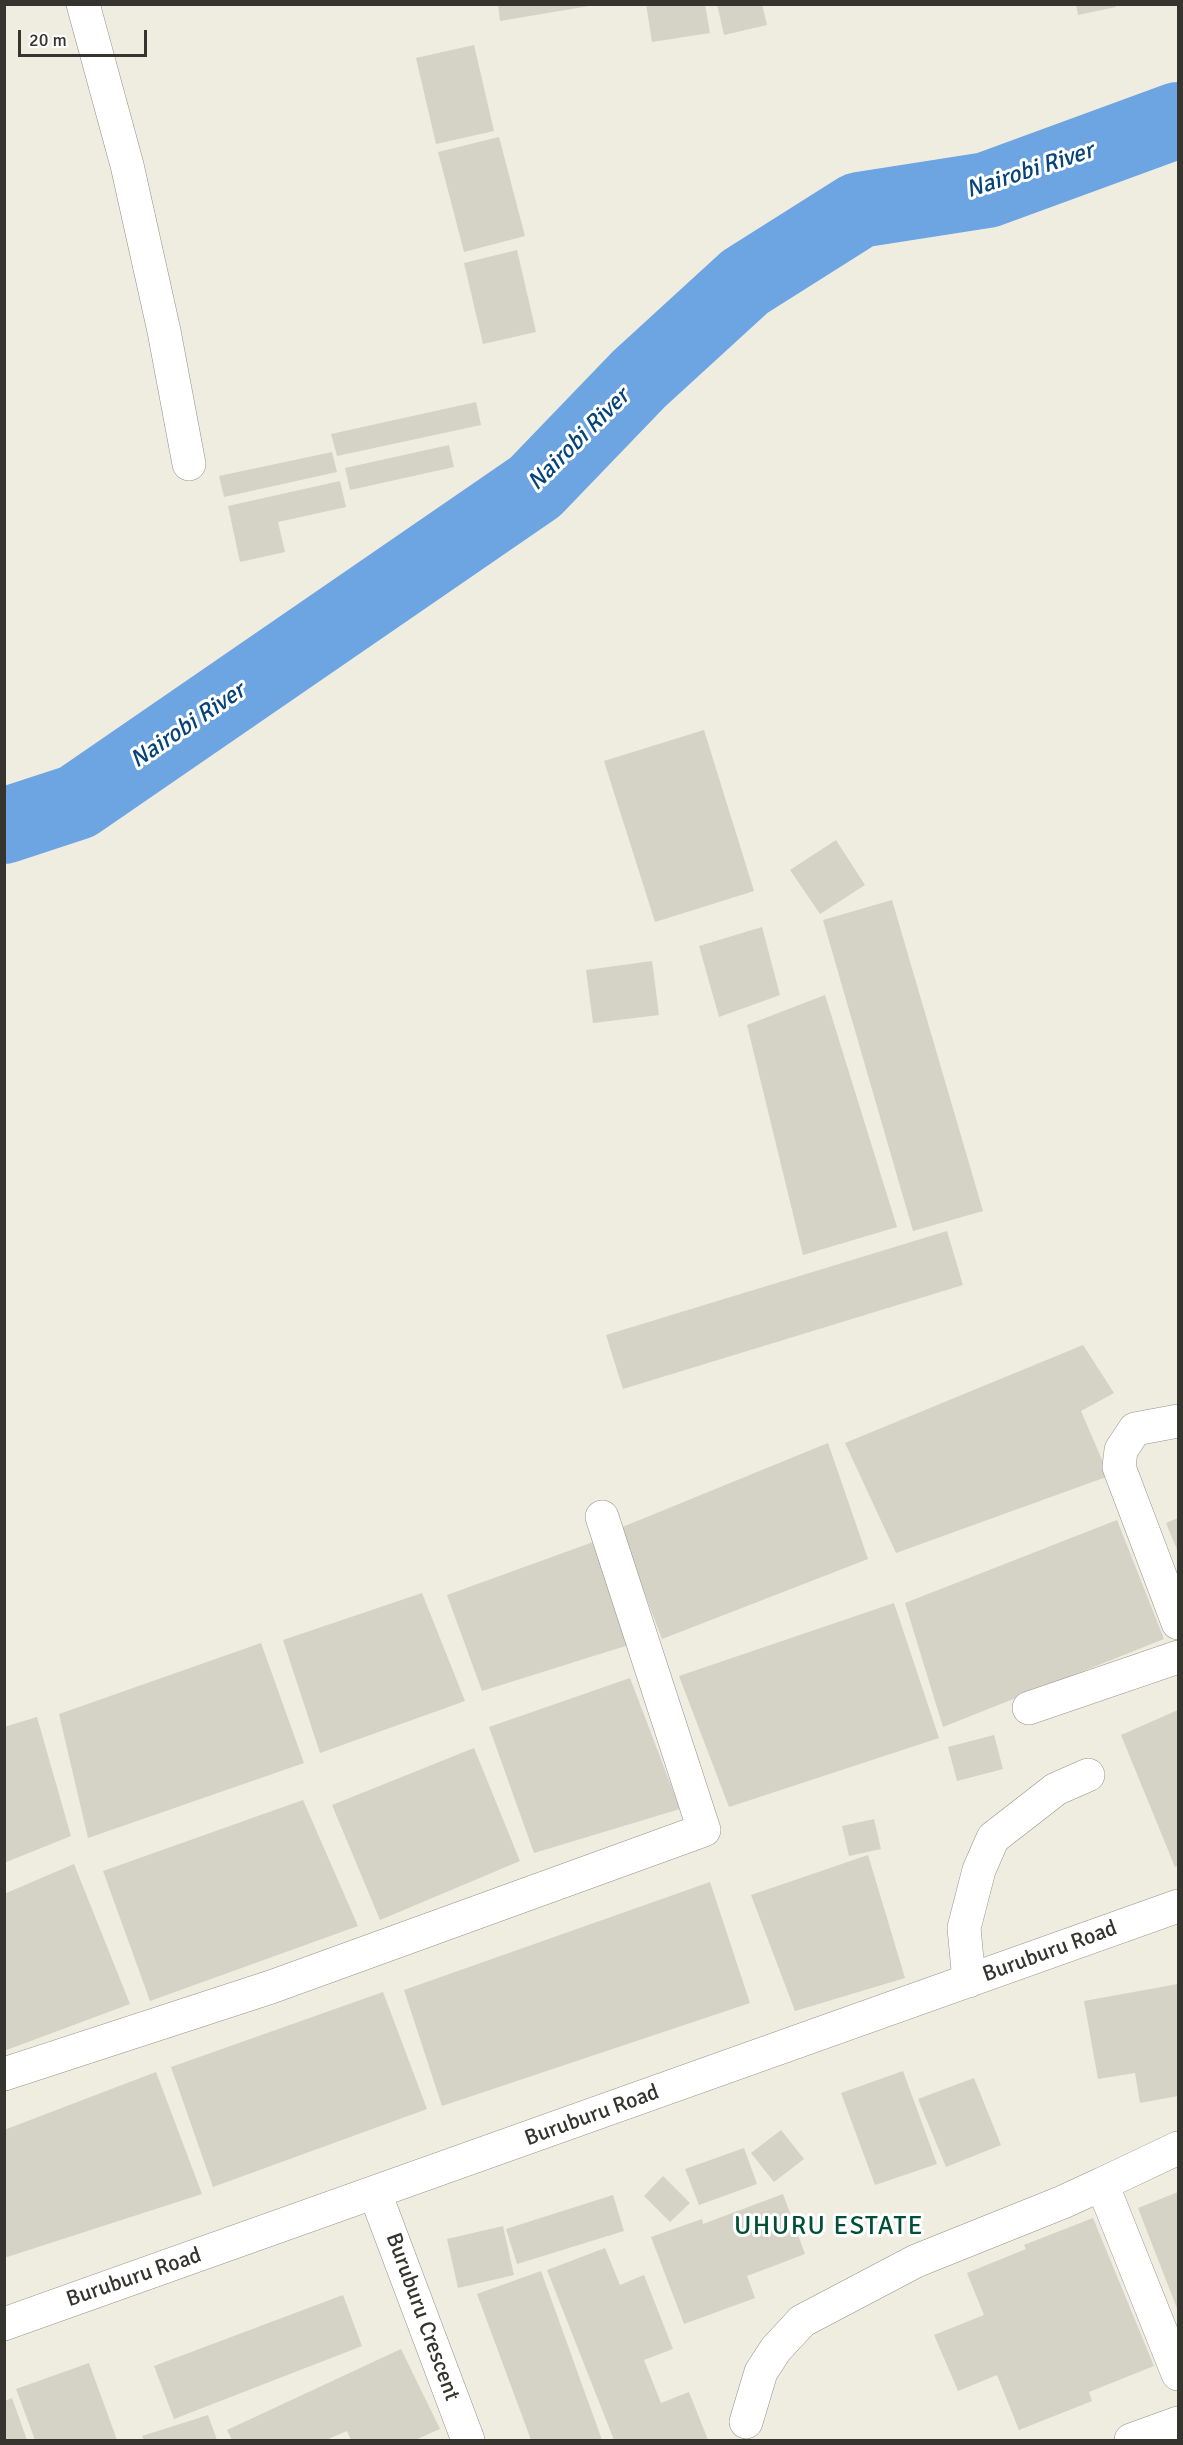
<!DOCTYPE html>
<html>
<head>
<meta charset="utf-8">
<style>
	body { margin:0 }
	#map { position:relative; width:1183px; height:2445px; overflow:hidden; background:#efece0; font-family:Signika,sans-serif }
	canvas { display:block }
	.frame { position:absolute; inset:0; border:6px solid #35342f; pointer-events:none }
	.scale { position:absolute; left:18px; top:30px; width:129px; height:27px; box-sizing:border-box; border:3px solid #35342f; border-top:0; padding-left:8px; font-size:18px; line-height:21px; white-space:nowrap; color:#35342f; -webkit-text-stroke:4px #fff; paint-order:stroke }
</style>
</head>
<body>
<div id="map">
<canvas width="1183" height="2445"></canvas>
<div class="frame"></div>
<div class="scale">20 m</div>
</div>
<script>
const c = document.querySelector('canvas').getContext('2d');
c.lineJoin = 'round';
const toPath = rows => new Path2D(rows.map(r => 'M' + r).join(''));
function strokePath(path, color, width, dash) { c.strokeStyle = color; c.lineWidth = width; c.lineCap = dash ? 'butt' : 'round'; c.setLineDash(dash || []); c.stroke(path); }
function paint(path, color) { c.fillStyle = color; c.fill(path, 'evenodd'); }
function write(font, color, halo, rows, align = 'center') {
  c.font = font + ' Signika,sans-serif'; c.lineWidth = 6; c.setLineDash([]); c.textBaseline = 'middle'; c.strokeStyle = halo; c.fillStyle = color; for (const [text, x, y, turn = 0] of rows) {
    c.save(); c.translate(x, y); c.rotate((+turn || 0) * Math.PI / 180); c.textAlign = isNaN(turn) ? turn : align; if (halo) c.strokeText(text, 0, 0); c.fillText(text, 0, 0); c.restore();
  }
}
strokePath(toPath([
	[4,826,77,802,535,487,639,379,745,282,859,210,987,190,1178,120]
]), '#6da4e2', 76);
paint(toPath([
	[498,4,589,4,589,6,500,21],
	[646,4,705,4,710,33,652,42],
	[717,4,762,4,767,25,724,35],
	[1076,4,1115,4,1116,7,1078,15],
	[474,45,494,131,436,144,416,58],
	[499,137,525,236,464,252,438,152],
	[517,250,536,332,483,344,464,263],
	[476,402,481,425,337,456,331,434],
	[449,445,454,467,350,490,345,468],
	[332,452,337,472,224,497,219,476],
	[340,481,346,507,278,522,285,552,240,562,228,506],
	[704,730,754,891,655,922,604,761],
	[836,840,865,885,820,914,790,870],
	[892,900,983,1211,913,1231,823,920],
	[762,927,780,995,719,1017,699,946],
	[652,961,659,1015,593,1023,586,970],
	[825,995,897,1227,803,1255,747,1025],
	[947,1231,963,1285,623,1389,606,1335],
	[1083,1345,1114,1393,1081,1411,1109,1476,896,1553,845,1443],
	[828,1443,868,1559,662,1639,620,1528],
	[1178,1518,1178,1552,1166,1523],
	[1117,1520,1164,1639,943,1727,905,1603],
	[596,1541,635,1643,482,1691,447,1595],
	[422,1593,465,1701,320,1753,283,1640],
	[894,1603,939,1738,729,1807,679,1676],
	[261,1643,304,1763,88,1838,59,1714],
	[630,1678,680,1809,534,1853,489,1727],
	[1178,1710,1178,1865,1175,1867,1121,1735],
	[37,1717,71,1836,4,1863,4,1727],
	[994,1735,1003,1769,957,1781,948,1747],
	[474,1748,520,1861,380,1920,332,1805],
	[303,1800,358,1926,150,2001,103,1871],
	[874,1819,881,1849,849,1856,842,1826],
	[868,1855,905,1978,795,2011,751,1895],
	[74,1864,130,2004,4,2051,4,1894],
	[710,1882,750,2003,442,2106,404,1990],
	[1178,1984,1178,2096,1140,2103,1135,2073,1098,2079,1084,2001],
	[383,1992,427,2109,213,2187,171,2067],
	[903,2071,937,2164,875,2185,841,2093],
	[156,2072,202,2194,4,2258,4,2130],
	[974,2078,1001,2145,946,2167,918,2099],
	[781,2130,804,2159,774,2182,751,2153],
	[744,2148,757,2184,699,2205,685,2169],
	[663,2176,690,2203,670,2222,644,2196],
	[1178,2192,1178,2311,1138,2208],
	[783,2194,805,2254,747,2276,755,2298,684,2324,651,2237,702,2219,703,2224],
	[613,2195,624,2231,517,2264,506,2229],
	[1093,2218,1154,2366,1089,2392,1092,2401,1019,2430,997,2375,958,2391,934,2335,984,2315,967,2273,1026,2249,1024,2245],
	[503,2226,514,2275,458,2288,447,2239],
	[605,2248,620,2285,644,2275,673,2349,644,2360,661,2403,689,2392,708,2440,614,2440,547,2270],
	[541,2271,602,2440,531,2440,477,2294],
	[343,2295,362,2346,174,2419,154,2366],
	[401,2349,440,2429,415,2440,351,2440,347,2431,326,2440,232,2440,227,2430],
	[89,2363,117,2440,35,2440,16,2389],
	[12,2398,27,2440,4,2440,4,2401],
	[208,2415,217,2440,144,2440,142,2436]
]), '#d5d2c6');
const minor = toPath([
	[83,4,127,165,164,331,189,464],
	[1178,1421,1135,1429,1121,1450,1119,1467,1178,1623],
	[1029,1708,1178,1657],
	[969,1981,964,1928,979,1870,993,1838,1056,1789,1088,1775],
	[4,2074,271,1987,704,1830,602,1517],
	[1102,2184,1178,2148],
	[375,2193,468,2440],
	[4,2324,1178,1906],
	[746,2422,761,2372,776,2349,802,2321,916,2261,1063,2202,1102,2184,1178,2374],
	[1131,2440,1178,2423]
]);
strokePath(minor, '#959287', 34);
strokePath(minor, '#fff', 33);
write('22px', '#35342f', '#fff', [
	["Buruburu Road",1050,1952,-20],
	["Buruburu Road",592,2116,-20],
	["Buruburu Road",134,2278,-19],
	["Buruburu Crescent",422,2317,70]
]);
write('italic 24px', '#05437b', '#fff', [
	["Nairobi River",1030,171,-18],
	["Nairobi River",579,440,-45],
	["Nairobi River",188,726,-34]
]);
c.letterSpacing = '1.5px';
write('26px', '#005038', '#fff', [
	["UHURU ESTATE",829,2227]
]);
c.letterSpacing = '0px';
</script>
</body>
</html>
